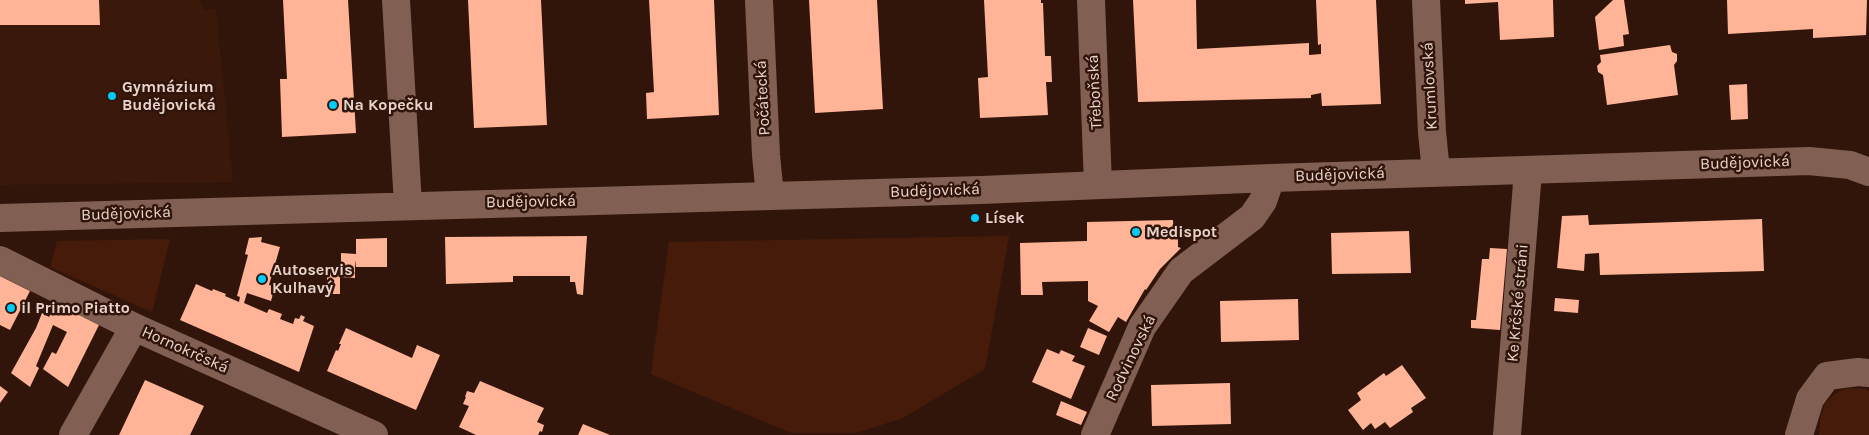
<!DOCTYPE html>
<html>
<head>
<meta charset="utf-8">
<style>
	body { margin:0 }
	canvas { display:block; background:#31150a }
</style>
</head>
<body>
<canvas width="1869" height="435"></canvas>
<script>
const c = document.querySelector('canvas').getContext('2d');
c.lineJoin = 'round';
function paint(path, color) { c.fillStyle = color; c.fill(path, 'evenodd'); }
const toPath = rows => new Path2D(rows.map(r => 'M' + r).join(''));
function strokePath(path, color, width, dash) { c.strokeStyle = color; c.lineWidth = width; c.lineCap = dash ? 'butt' : 'round'; c.setLineDash(dash || []); c.stroke(path); }
function write(font, color, halo, rows, align = 'center') {
  c.font = font + ' Karla,sans-serif'; c.lineWidth = 5; c.setLineDash([]); c.textBaseline = 'middle'; c.strokeStyle = halo; c.fillStyle = color; for (const [text, x, y, turn = 0] of rows) {
    c.save(); c.translate(x, y); c.rotate((+turn || 0) * Math.PI / 180); c.textAlign = isNaN(turn) ? turn : align; if (halo) c.strokeText(text, 0, 0); c.fillText(text, 0, 0); c.restore();
  }
}
paint(toPath([
	[0,0,199,0,205,10,216,9,233,182,0,185]
]), '#3a180a');
paint(toPath([
	[1009,236,985,369,903,418,856,433,791,433,651,374,669,242],
	[170,239,152,312,50,267,57,241],
	[1847,388,1866,389,1869,391,1869,435,1819,435,1821,414,1826,402,1836,393]
]), '#461b09');
paint(toPath([
	[0,0,99,0,100,25,0,25],
	[283,0,348,0,356,133,282,137,280,79,287,79],
	[468,0,541,0,547,125,474,128],
	[649,0,714,0,719,115,647,119,646,93,654,92],
	[809,0,877,0,883,109,815,113],
	[984,0,1041,0,1041,3,1043,3,1045,56,1051,56,1052,82,1046,82,1048,115,980,118,978,78,988,77],
	[1133,0,1196,0,1197,49,1309,43,1309,55,1321,54,1321,44,1318,45,1316,0,1376,0,1381,104,1322,106,1321,93,1311,95,1311,98,1138,102],
	[1465,0,1553,0,1554,37,1500,40,1498,2,1465,4],
	[1613,0,1624,0,1629,34,1623,35,1624,46,1599,50,1595,17],
	[1727,0,1867,0,1866,35,1813,38,1813,29,1728,34],
	[1670,45,1672,52,1677,54,1677,61,1674,65,1678,95,1607,105,1603,75,1598,72,1597,66,1601,62,1600,55],
	[1747,84,1748,119,1731,120,1729,85],
	[1588,215,1589,225,1762,219,1764,271,1600,275,1599,253,1585,254,1584,271,1557,268,1562,216],
	[1173,220,1174,236,1179,236,1179,239,1178,238,1178,247,1181,248,1160,269,1146,290,1145,289,1126,322,1118,317,1109,332,1089,321,1098,306,1088,301,1088,281,1042,282,1043,295,1021,295,1020,243,1087,241,1087,222],
	[1409,231,1411,273,1332,274,1331,233],
	[587,236,583,295,577,294,575,282,570,282,570,276,513,276,513,282,446,284,445,237],
	[262,237,261,242,280,247,269,285,275,286,271,301,247,293,244,303,267,313,269,309,282,314,280,319,293,324,295,318,299,319,301,315,305,317,303,321,314,326,299,372,180,320,196,284,212,291,213,289,226,294,225,296,239,302,240,297,237,296,248,255,245,254,249,238],
	[387,238,387,267,356,267,355,260,355,278,340,277,340,294,327,294,327,269,341,269,341,253,356,254,356,239],
	[1490,248,1507,249,1500,330,1471,328,1471,320,1476,320,1482,259,1489,259],
	[0,276,30,291,10,330,0,325],
	[1555,298,1579,300,1578,313,1554,311],
	[1298,299,1299,340,1221,342,1220,301],
	[56,303,99,325,68,387,43,369,52,352,56,354,67,332,53,325,36,366,39,368,30,387,11,373,36,328,42,313,49,317],
	[346,328,412,358,417,345,440,355,416,410,327,371,336,350,338,351,341,344,339,344],
	[1088,328,1107,336,1099,355,1080,347],
	[1047,349,1059,354,1061,350,1075,356,1072,361,1085,366,1071,399,1032,382],
	[1402,365,1426,398,1411,408,1413,412,1390,428,1385,422,1375,429,1371,423,1363,430,1348,410,1361,400,1357,393,1384,373,1386,376],
	[145,380,204,406,190,435,119,435],
	[480,381,544,408,537,422,544,425,542,432,540,431,538,435,476,435,459,427,469,406,463,404,466,397,465,397,467,391,474,393],
	[1230,383,1231,424,1152,426,1151,385],
	[0,386,8,392,0,403],
	[1061,401,1087,412,1081,425,1056,415],
	[583,424,610,435,578,435]
]), '#ffb497');
strokePath(toPath([
	[396,0,408,205],
	[759,0,766,155,770,196],
	[1091,0,1098,185],
	[1426,0,1432,132,1436,172],
	[0,218,981,190,1271,178,1809,161,1850,165,1869,172],
	[0,260,134,327,374,435],
	[73,435,134,327],
	[1095,435,1142,327,1181,271,1252,217,1263,201,1271,178],
	[1507,435,1528,171],
	[1799,435,1810,399,1827,376,1858,372,1869,373]
]), '#816053', 28);
for (const [x, y, r, color] of [
	[112,96,5,"#00cbf9"],
	[333,105,5,"#00cbf9"],
	[975,218,5,"#00cbf9"],
	[1136,232,5,"#00cbf9"],
	[262,279,5,"#00cbf9"],
	[11,308,5,"#00cbf9"]
]) { const dot = new Path2D(); dot.arc(x, y, r, 0, 2 * Math.PI); c.fillStyle = color; c.fill(dot); strokePath(dot, '#31150a', 2); }
write('16px', '#e8d4cd', '#31150a', [
	["Krumlovská",1430,86,-93],
	["Třeboňská",1095,92,-93],
	["Počátecká",763,98,-93],
	["Budějovická",1745,163,-2],
	["Budějovická",1340,175,-2],
	["Budějovická",935,191,-2],
	["Budějovická",531,202,-1],
	["Budějovická",126,214,-2],
	["Ke Krčské stráni",1518,303,-85],
	["Hornokrčská",185,350,24],
	["Rodvinovská",1131,358,-64]
]);
write('bold 16px', '#e8d4cd', '#31150a', [
	["Gymnázium",122,87],
	["Budějovická",122,105],
	["Na Kopečku",343,105],
	["Lísek",985,218],
	["Medispot",1146,232],
	["Autoservis",272,270],
	["Kulhavý",272,288],
	["il Primo Piatto",21,308]
], 'left');
</script>
</body>
</html>
